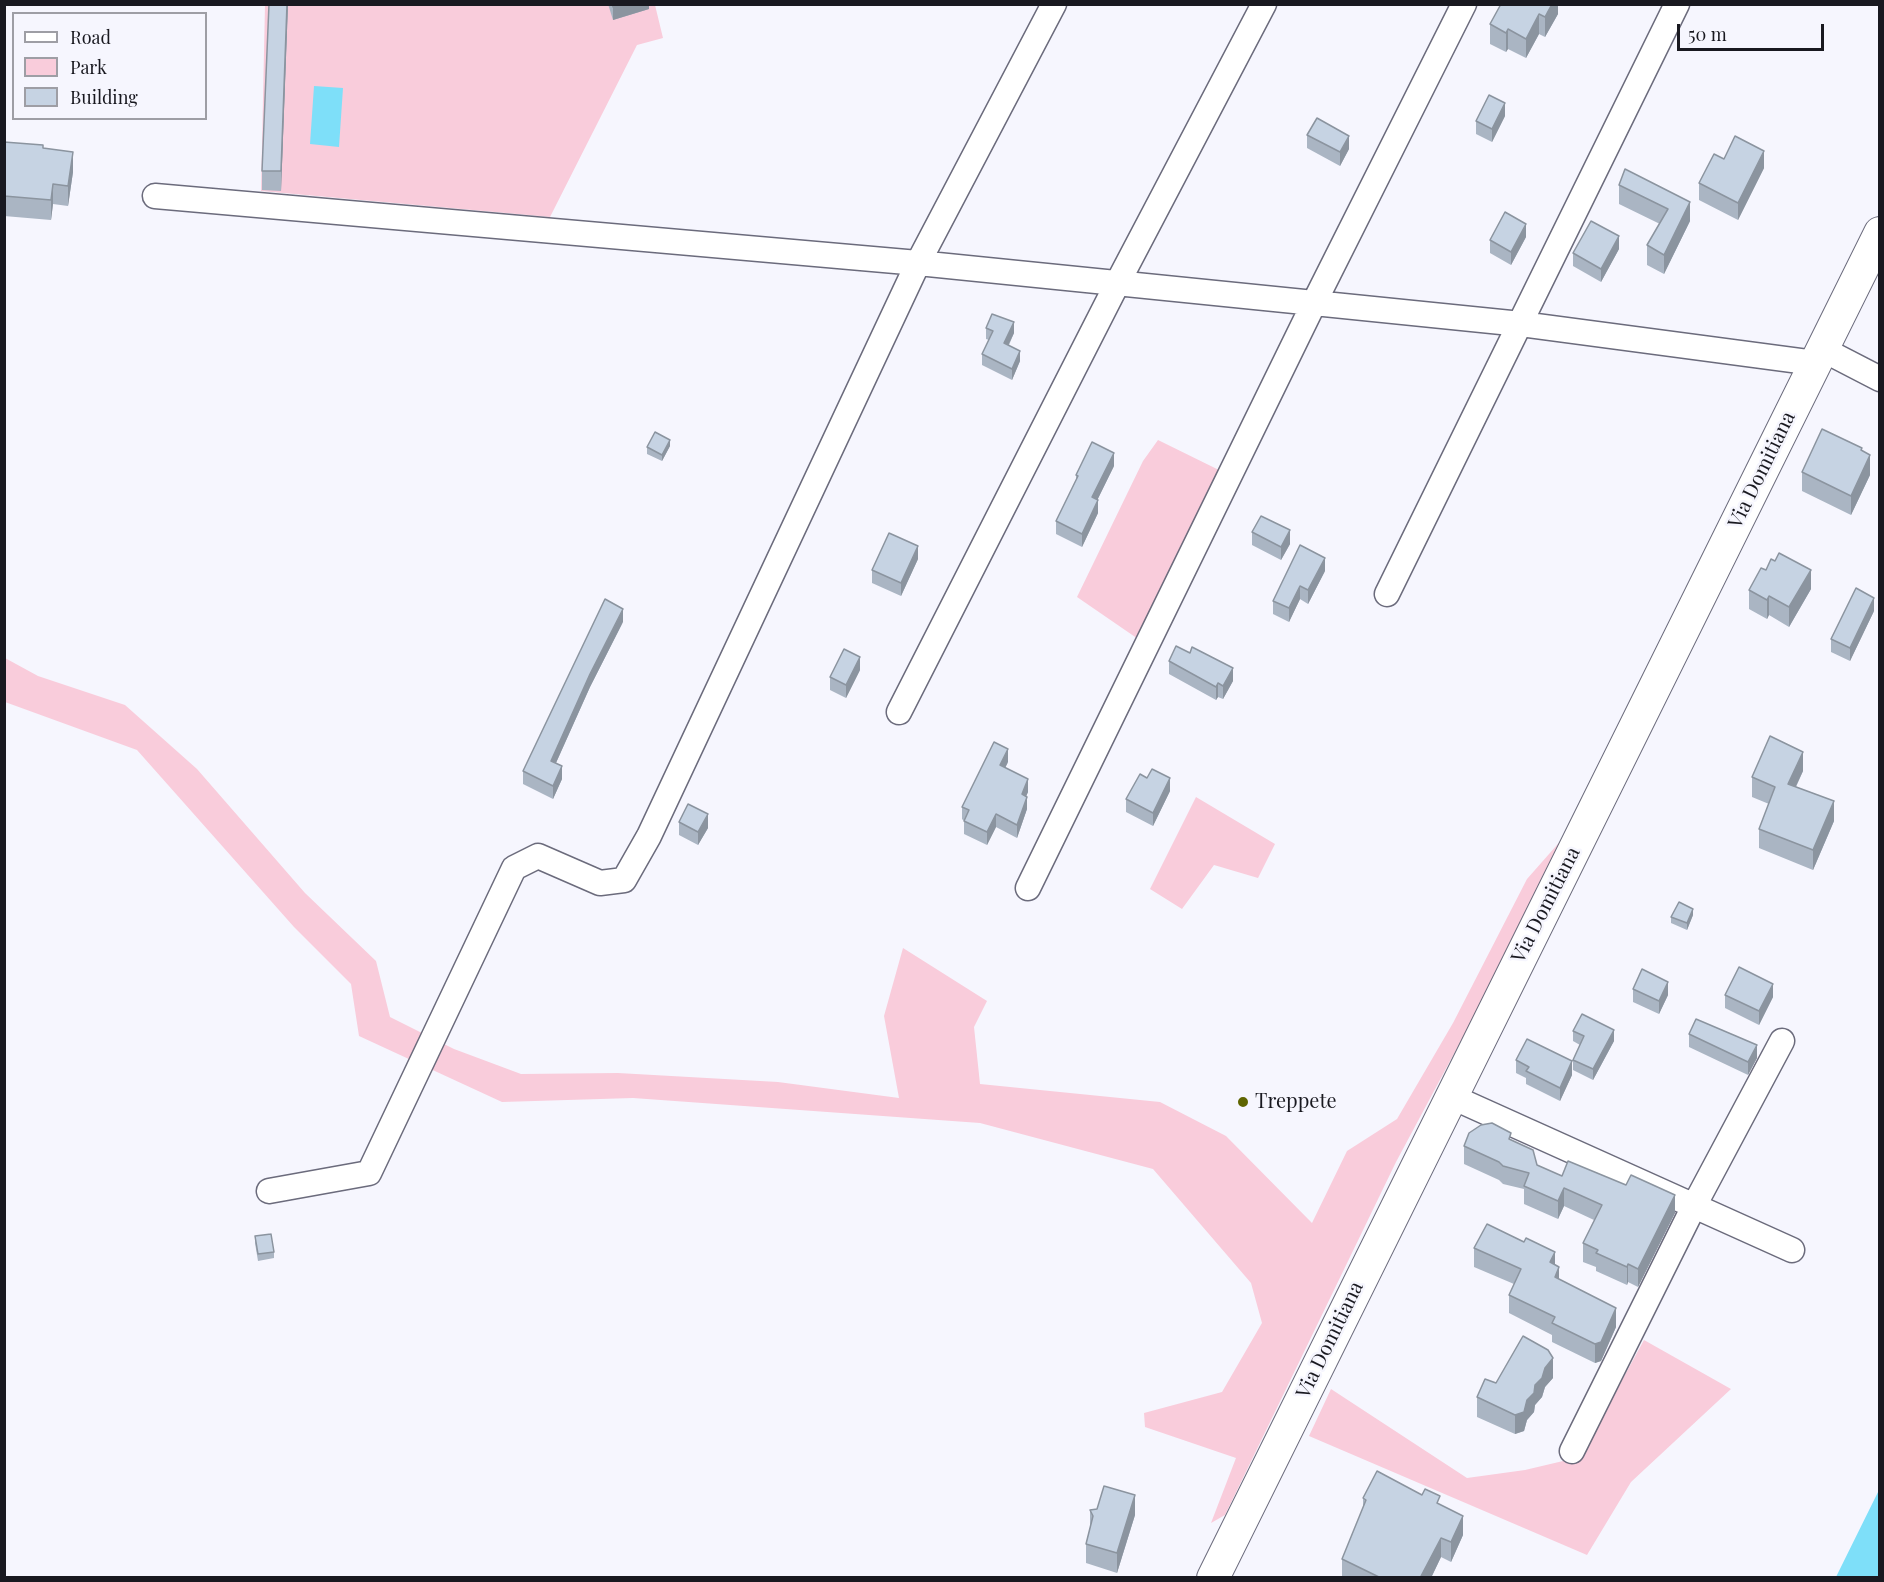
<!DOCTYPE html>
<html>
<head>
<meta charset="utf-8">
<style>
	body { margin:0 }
	#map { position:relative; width:1884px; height:1582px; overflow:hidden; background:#f6f6fe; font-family:"Playfair Display",serif }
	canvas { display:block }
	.frame { position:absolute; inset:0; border:6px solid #191920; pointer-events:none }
	.legend { position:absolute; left:12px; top:12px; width:195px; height:108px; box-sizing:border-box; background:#f6f6fe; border:2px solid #9e9ea5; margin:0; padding:8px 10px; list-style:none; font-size:18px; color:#191920 }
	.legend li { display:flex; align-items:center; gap:12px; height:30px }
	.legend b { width:30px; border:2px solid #9e9ea5 }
	.scale { position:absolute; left:1677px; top:24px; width:147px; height:27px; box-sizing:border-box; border:3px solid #191920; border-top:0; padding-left:8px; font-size:18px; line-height:21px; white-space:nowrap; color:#191920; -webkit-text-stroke:4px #f6f6fe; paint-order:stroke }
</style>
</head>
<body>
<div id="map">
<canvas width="1884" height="1582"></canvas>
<div class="frame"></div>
<ul class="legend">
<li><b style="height:8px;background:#fff"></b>Road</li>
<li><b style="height:16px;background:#f9ccdb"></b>Park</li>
<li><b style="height:16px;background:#c6d3e3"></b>Building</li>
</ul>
<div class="scale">50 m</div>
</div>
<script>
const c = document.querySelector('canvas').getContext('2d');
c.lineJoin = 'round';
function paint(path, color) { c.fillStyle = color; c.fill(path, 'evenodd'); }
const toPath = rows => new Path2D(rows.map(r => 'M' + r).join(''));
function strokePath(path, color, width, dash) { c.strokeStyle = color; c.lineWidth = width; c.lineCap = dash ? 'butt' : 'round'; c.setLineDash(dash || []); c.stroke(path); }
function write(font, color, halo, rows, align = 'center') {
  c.font = font + ' "Playfair Display",serif'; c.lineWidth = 5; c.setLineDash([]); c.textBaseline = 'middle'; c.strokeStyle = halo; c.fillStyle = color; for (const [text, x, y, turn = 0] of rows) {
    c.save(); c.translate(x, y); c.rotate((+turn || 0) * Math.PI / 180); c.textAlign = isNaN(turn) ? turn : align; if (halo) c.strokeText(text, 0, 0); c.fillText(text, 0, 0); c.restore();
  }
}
paint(toPath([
	[265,5,655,5,663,38,637,45,550,217,261,191],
	[1158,440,1221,471,1141,641,1077,597,1143,461],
	[5,658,38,676,125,705,197,769,305,893,376,961,390,1017,454,1049,521,1074,618,1073,778,1082,899,1098,884,1016,903,948,987,1001,974,1027,980,1084,1160,1102,1226,1136,1312,1223,1347,1151,1397,1119,1453,1023,1527,879,1564,837,1518,934,1396,1162,1225,1515,1211,1523,1236,1458,1145,1427,1144,1413,1222,1392,1262,1323,1251,1283,1153,1169,980,1123,633,1098,502,1102,359,1036,351,984,294,927,137,750,5,702],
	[1196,797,1275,844,1258,878,1214,865,1182,909,1150,889],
	[1644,1340,1731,1389,1631,1482,1587,1555,1309,1436,1331,1389,1467,1478,1525,1470,1580,1457]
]), '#f9ccdb');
paint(toPath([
	[314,86,343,88,339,147,310,144],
	[1879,1490,1879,1577,1836,1577]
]), '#7edff9');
const minor = toPath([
	[155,196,918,263,1314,303,1521,324,1815,363],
	[1822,349,1880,379],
	[1387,594,1677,4],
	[899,712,1117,284,1264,4],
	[1028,888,1314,303,1464,4],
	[1450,1096,1792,1250],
	[269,1191,369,1173,514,868,538,856,600,883,624,880,649,836,918,263,1054,4],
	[1572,1451,1694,1206,1782,1041]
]);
const major = toPath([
	[1213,1578,1880,233]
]);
strokePath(minor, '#6b6b7c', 27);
strokePath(major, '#6b6b7c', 34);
strokePath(minor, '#fff', 24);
strokePath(major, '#fff', 32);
paint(toPath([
	[269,4,288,4,281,191,262,190,262,171],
	[608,4,649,4,649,9,613,20],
	[1558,4,1558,14,1545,37,1539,34,1526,58,1508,49,1506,52,1490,44,1490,24],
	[1505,116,1492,142,1476,134,1476,121],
	[1307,135,1349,149,1340,166,1307,148],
	[4,142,43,148,73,172,68,206,53,204,51,220,4,216],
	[1724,159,1764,168,1738,220,1699,200,1699,183],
	[1625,169,1690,221,1664,274,1647,265,1647,245,1660,224,1619,204,1619,185],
	[1526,237,1511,265,1490,253,1490,240],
	[1619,249,1601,282,1573,266,1573,253],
	[986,328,1014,333,1009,345,1020,361,1012,380,982,365,982,354,989,340,986,339],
	[670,446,662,461,647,454,647,447],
	[1862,451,1870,475,1851,515,1802,491,1802,472],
	[1114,466,1097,500,1098,513,1082,547,1056,534,1056,521,1076,480,1076,475],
	[1252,532,1290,544,1281,560,1252,545],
	[918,559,901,596,872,583,872,570],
	[1325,571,1308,604,1300,599,1289,622,1273,614,1273,601],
	[1811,589,1789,627,1769,615,1767,619,1749,609,1749,590],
	[1874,611,1850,661,1831,652,1831,639],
	[623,622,590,687,556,763,562,779,553,799,523,784,523,771],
	[1169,661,1233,681,1223,699,1218,697,1216,700,1169,674],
	[860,670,846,698,830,690,830,677],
	[1008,762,1005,768,1028,792,1026,796,1027,809,1017,838,996,827,987,845,964,834,964,821,962,819,962,807],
	[1803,771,1796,787,1834,821,1813,870,1759,848,1759,829,1769,804,1752,797,1752,777],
	[1147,778,1170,791,1153,826,1126,812,1126,799],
	[679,822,708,828,698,845,679,835],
	[1693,915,1687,930,1671,923,1671,917],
	[1633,989,1668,995,1659,1014,1633,1002],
	[1725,995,1773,997,1759,1025,1725,1008],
	[1573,1031,1614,1041,1593,1080,1573,1070,1573,1060,1580,1045,1573,1041],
	[1689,1034,1757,1058,1748,1075,1689,1047],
	[1516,1060,1572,1075,1560,1101,1526,1084,1526,1078,1516,1073],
	[1511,1140,1537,1165,1562,1176,1675,1213,1638,1287,1628,1282,1627,1285,1596,1271,1596,1267,1583,1262,1583,1243,1594,1220,1564,1206,1558,1219,1524,1204,1524,1189,1503,1184,1499,1180,1464,1164,1464,1146],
	[255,1236,274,1252,274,1258,258,1261,255,1243],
	[1474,1248,1555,1265,1559,1279,1616,1327,1601,1361,1595,1363,1552,1342,1552,1335,1509,1313,1509,1295,1514,1284,1474,1267],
	[1553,1378,1545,1387,1542,1397,1535,1405,1534,1412,1527,1420,1524,1431,1515,1434,1477,1417,1477,1397,1496,1383],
	[1363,1498,1440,1505,1463,1535,1451,1562,1441,1557,1431,1578,1342,1578,1342,1559,1363,1509],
	[1090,1510,1135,1515,1117,1573,1086,1563,1086,1544,1090,1528]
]), '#aab5c3');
paint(toPath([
	[287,4,288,4,281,191,281,171],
	[621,4,649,4,649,9,613,20,613,7],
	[1552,4,1558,4,1558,14,1545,37,1545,17],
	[1539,14,1539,34,1526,58,1526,39],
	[1508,29,1508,49,1506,52,1506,33],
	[1505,103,1505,116,1492,142,1492,129],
	[1349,136,1349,149,1340,166,1340,152],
	[1764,151,1764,168,1738,220,1738,203],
	[73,152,73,172,68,206,68,186],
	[53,184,53,204,51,220,51,200],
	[1690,202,1690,221,1664,274,1664,255],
	[1526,224,1526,237,1511,265,1511,252],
	[1619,236,1619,249,1601,282,1601,269],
	[1014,322,1014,333,1004,354,1004,343],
	[1020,351,1020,361,1012,380,1012,369],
	[670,440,670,446,662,461,662,455],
	[1114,453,1114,466,1092,511,1092,497],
	[1870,455,1870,475,1851,515,1851,496],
	[1098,500,1098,513,1082,547,1082,534],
	[1290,530,1290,544,1281,560,1281,547],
	[918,546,918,559,901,596,901,583],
	[1325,558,1325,571,1308,604,1308,590],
	[1811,570,1811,589,1789,627,1789,607],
	[1300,586,1300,599,1289,622,1289,608],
	[1769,596,1769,615,1767,619,1767,600],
	[1874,598,1874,611,1850,661,1850,648],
	[623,609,623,622,590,687,551,774,551,761,590,674],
	[860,657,860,670,846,698,846,685],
	[1233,668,1233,681,1223,699,1223,686],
	[1218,683,1218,697,1216,700,1216,687],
	[1008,749,1008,762,1000,778,1000,765],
	[1803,752,1803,771,1788,803,1788,784],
	[562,766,562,779,553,799,553,786],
	[1170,778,1170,791,1153,826,1153,813],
	[1028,779,1028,792,1022,806,1022,794],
	[1027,797,1027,809,1017,838,1017,825],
	[1834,801,1834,821,1813,870,1813,850],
	[708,814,708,828,698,845,698,832],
	[996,814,996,827,987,845,987,832],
	[1693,909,1693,915,1687,930,1687,923],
	[1668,982,1668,995,1659,1014,1659,1001],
	[1773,984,1773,997,1759,1025,1759,1011],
	[1614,1030,1614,1041,1593,1080,1593,1069],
	[1757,1045,1757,1058,1748,1075,1748,1062],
	[1572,1061,1572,1075,1560,1101,1560,1088],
	[1564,1188,1564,1206,1558,1219,1558,1201],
	[1675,1195,1675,1213,1638,1287,1638,1269],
	[1555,1252,1555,1271,1550,1262],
	[1628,1264,1628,1282,1627,1285,1627,1267],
	[1559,1267,1559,1286,1555,1277],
	[1616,1308,1616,1327,1601,1361,1595,1363,1595,1344],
	[1553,1358,1553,1378,1545,1387,1542,1397,1535,1405,1534,1412,1527,1420,1524,1431,1515,1434,1515,1415,1527,1400,1545,1368],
	[1135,1495,1135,1515,1117,1573,1117,1553],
	[1463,1516,1463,1535,1451,1562,1451,1542],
	[1441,1538,1441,1557,1431,1578,1420,1578]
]), '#8b949f');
const building = toPath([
	[269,4,287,4,281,171,262,171,269,4],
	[612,4,621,4,613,7,612,4],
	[1501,4,1552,4,1545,17,1539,14,1526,39,1508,29,1506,33,1490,24,1501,4],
	[1489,95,1505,103,1492,129,1476,121,1489,95],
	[1317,118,1349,136,1340,152,1307,135,1317,118],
	[1735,136,1764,151,1738,203,1699,183,1714,154,1724,159,1735,136],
	[4,142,43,145,43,148,73,152,68,186,53,184,51,200,4,196,4,142],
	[1625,169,1690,202,1664,255,1647,245,1668,209,1619,185,1625,169],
	[1505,212,1526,224,1511,252,1490,240,1505,212],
	[1591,221,1619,236,1601,269,1573,253,1591,221],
	[992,314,1014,322,1004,343,1020,351,1012,369,982,354,993,331,986,328,992,314],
	[1822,429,1862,448,1861,450,1870,455,1851,496,1802,472,1822,429],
	[655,432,670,440,662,455,647,447,655,432],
	[1092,442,1114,453,1092,497,1098,500,1082,534,1056,521,1078,476,1076,475,1092,442],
	[1261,516,1290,530,1281,547,1252,532,1261,516],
	[889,533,918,546,901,583,872,570,889,533],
	[1300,545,1325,558,1308,590,1300,586,1289,608,1273,601,1300,545],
	[1779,553,1811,570,1789,607,1769,596,1767,600,1749,590,1761,568,1766,570,1771,559,1775,561,1779,553],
	[1856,588,1874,598,1850,648,1831,639,1856,588],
	[605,599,623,609,590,674,551,761,562,766,553,786,523,771,605,599],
	[1176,646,1190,653,1192,647,1233,668,1223,686,1218,683,1216,687,1169,661,1176,646],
	[844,649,860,657,846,685,830,677,844,649],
	[1770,736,1803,752,1788,784,1834,801,1813,850,1759,829,1775,787,1752,777,1770,736],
	[994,742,1008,749,1000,765,1028,779,1022,794,1027,797,1017,825,996,814,987,832,964,821,969,810,962,807,994,742],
	[1152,769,1170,778,1153,813,1126,799,1140,774,1147,778,1152,769],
	[688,804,708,814,698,832,679,822,688,804],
	[1679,902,1693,909,1687,923,1671,917,1679,902],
	[1739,967,1773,984,1759,1011,1725,995,1739,967],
	[1642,969,1668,982,1659,1001,1633,989,1642,969],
	[1582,1014,1614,1030,1593,1069,1573,1060,1584,1036,1573,1031,1582,1014],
	[1696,1019,1757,1045,1748,1062,1689,1034,1696,1019],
	[1527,1039,1572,1061,1560,1088,1526,1071,1529,1067,1516,1060,1527,1039],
	[1492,1123,1511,1133,1509,1139,1533,1150,1537,1165,1562,1176,1568,1161,1626,1185,1631,1175,1675,1195,1638,1269,1628,1264,1627,1267,1596,1253,1598,1250,1583,1243,1602,1205,1564,1188,1558,1201,1524,1186,1529,1173,1503,1166,1499,1162,1464,1146,1469,1133,1481,1125,1492,1123],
	[1487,1224,1524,1242,1526,1238,1555,1252,1550,1262,1559,1267,1555,1277,1616,1308,1601,1342,1595,1344,1552,1323,1555,1317,1509,1295,1521,1269,1474,1248,1487,1224],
	[271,1234,274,1252,258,1254,255,1236,271,1234],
	[1523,1336,1548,1350,1553,1358,1545,1368,1542,1378,1535,1385,1534,1393,1527,1400,1524,1412,1515,1415,1477,1397,1485,1379,1496,1383,1523,1336],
	[1377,1471,1422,1495,1425,1489,1440,1496,1437,1503,1463,1516,1451,1542,1441,1538,1420,1578,1381,1578,1342,1559,1366,1500,1363,1498,1377,1471],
	[1104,1486,1135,1495,1117,1553,1086,1544,1093,1516,1090,1510,1097,1509,1104,1486]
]);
paint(building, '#c6d3e3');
strokePath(building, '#8b949f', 1.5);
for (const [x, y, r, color] of [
	[1243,1102,6,"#5f6501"]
]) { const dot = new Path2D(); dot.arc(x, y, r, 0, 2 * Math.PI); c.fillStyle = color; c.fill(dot); strokePath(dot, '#f6f6fe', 2); }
write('20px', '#191920', '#f6f6fe', [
	["Via Domitiana",1762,470,-64],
	["Via Domitiana",1546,905,-63],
	["Via Domitiana",1330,1340,-64]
]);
write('20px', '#191920', '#f6f6fe', [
	["Treppete",1255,1102]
], 'left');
</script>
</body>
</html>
